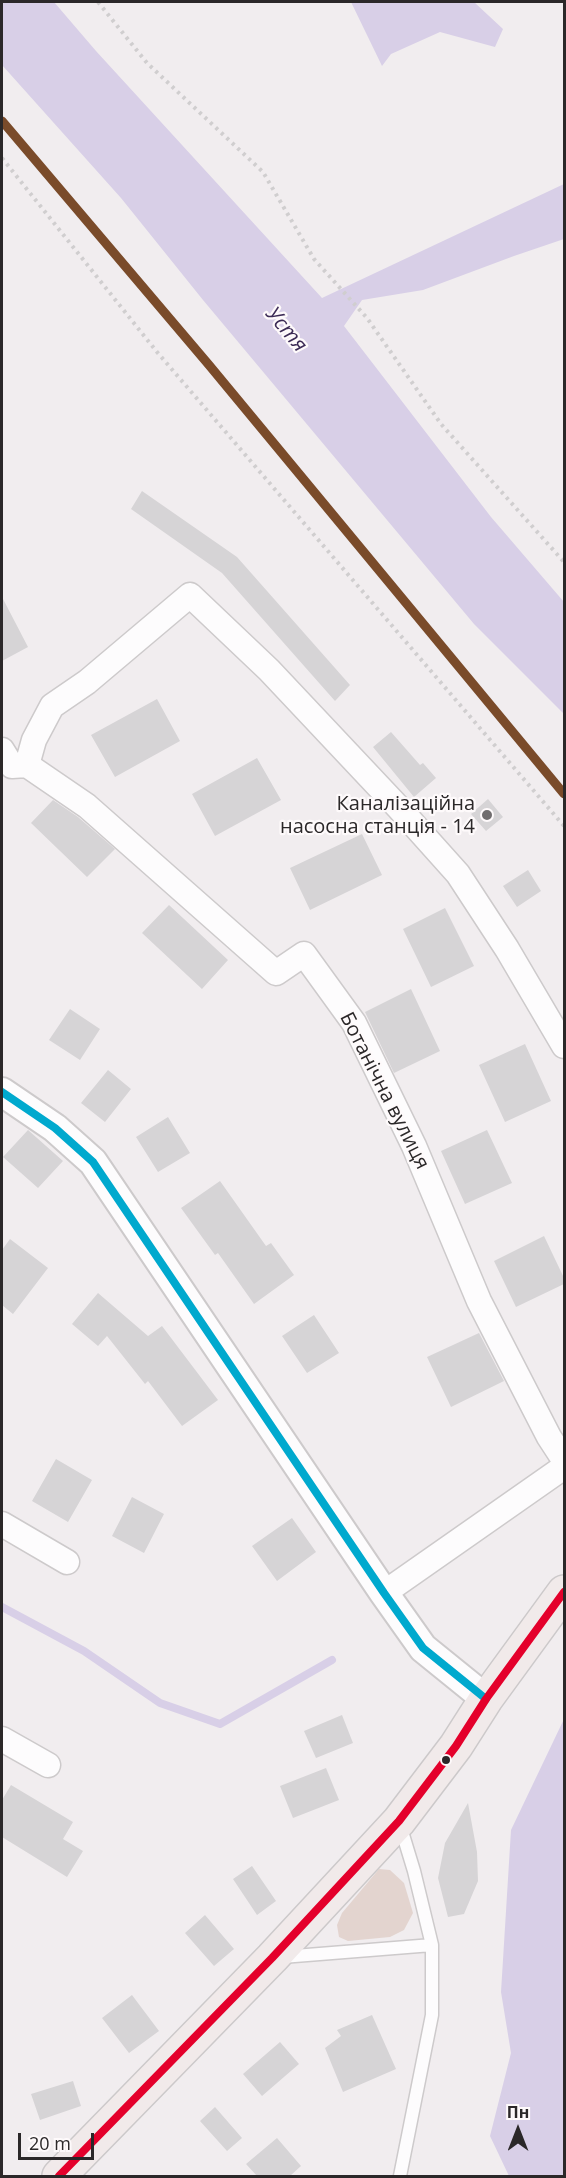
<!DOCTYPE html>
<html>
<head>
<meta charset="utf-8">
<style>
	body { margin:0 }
	#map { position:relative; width:566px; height:2178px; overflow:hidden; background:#f1edef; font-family:"Open Sans",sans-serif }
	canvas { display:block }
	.frame { position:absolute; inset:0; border:3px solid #2b2829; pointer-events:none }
	.north { position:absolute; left:488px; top:2100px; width:60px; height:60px; -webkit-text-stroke:4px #fefafb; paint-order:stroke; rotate:0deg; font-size:16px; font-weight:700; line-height:24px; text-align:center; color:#2b2829 }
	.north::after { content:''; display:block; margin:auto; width:21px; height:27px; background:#2b2829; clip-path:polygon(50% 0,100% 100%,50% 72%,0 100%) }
	.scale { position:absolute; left:18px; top:2133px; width:76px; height:27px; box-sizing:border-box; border:3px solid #2b2829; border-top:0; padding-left:8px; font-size:18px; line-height:21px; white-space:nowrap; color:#2b2829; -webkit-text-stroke:4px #fefafb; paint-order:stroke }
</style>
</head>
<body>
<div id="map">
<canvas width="566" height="2178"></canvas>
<div class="frame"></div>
<div class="north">Пн</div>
<div class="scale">20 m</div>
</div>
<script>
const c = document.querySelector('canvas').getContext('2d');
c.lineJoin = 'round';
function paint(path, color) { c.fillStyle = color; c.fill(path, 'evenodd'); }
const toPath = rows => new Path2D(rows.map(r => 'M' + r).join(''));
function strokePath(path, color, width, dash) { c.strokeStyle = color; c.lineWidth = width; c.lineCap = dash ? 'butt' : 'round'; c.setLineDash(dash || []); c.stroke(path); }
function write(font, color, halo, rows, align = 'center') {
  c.font = font + ' "Open Sans",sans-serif'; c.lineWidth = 4.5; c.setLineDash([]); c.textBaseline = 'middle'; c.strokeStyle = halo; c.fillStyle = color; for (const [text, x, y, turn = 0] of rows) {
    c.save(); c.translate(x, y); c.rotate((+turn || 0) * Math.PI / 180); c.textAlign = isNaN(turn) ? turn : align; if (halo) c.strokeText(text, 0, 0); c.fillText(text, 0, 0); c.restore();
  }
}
paint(toPath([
	[379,1869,390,1870,404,1883,413,1913,404,1930,390,1937,348,1941,339,1937,337,1925,342,1913]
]), '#e3d4cf');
paint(toPath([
	[2,2,54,2,96,51,322,298,564,184,564,239,514,256,423,290,362,300,344,326,491,517,564,602,564,714,474,624,203,300,121,198,2,65],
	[351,2,474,2,503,29,495,47,440,32,391,54,382,66],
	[564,1719,564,2176,509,2176,490,2136,511,2053,501,1992,511,1830]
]), '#d8cfe7');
strokePath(toPath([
	[2,1607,84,1651,160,1703,220,1724,332,1660]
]), '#d8cfe7', 8);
paint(toPath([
	[142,491,237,557,350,685,335,701,222,573,131,509],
	[2,597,28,647,2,661],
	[157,699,180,741,115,777,91,735],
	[391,732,420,765,423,763,436,778,414,797,373,747],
	[257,758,281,800,215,836,192,794],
	[488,799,503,817,486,831,471,814],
	[53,800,78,817,115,849,87,877,31,823],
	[362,834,382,875,310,910,290,868],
	[528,870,541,891,517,907,503,886],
	[169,905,228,960,202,989,142,933],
	[445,908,474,966,431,987,403,929],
	[411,989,440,1051,394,1073,365,1012],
	[70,1009,100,1029,80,1060,49,1040],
	[525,1044,551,1101,505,1122,479,1065],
	[108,1070,131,1089,105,1122,81,1103],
	[168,1117,190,1153,158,1172,136,1137],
	[28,1130,63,1161,38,1188,3,1157],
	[487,1130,512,1183,465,1204,441,1151],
	[220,1181,266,1246,271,1243,294,1275,254,1304,218,1253,215,1255,181,1208],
	[544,1236,564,1278,564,1284,516,1307,494,1261],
	[10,1239,48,1268,13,1314,2,1305,2,1250],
	[98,1293,148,1336,162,1326,218,1400,182,1426,148,1381,145,1384,107,1336,98,1346,72,1324],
	[314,1315,339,1353,307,1373,282,1336],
	[479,1333,504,1381,451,1407,427,1357],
	[56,1459,92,1480,68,1522,32,1501],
	[132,1497,164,1514,144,1553,112,1536],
	[292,1518,316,1552,277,1581,252,1546],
	[342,1715,353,1743,316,1758,304,1731],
	[326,1768,339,1800,293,1818,280,1786],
	[11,1785,73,1822,63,1839,83,1851,67,1877,2,1837,2,1800],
	[468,1803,477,1852,478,1881,464,1914,448,1917,438,1878,445,1843],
	[252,1866,276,1901,257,1915,233,1879],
	[205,1915,234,1949,214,1966,185,1933],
	[132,1995,159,2031,129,2053,102,2018],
	[372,2015,396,2069,343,2092,325,2048,341,2036,337,2030],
	[280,2042,299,2064,262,2096,243,2074],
	[73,2081,81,2106,40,2120,31,2094],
	[215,2107,242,2138,227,2151,200,2121],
	[277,2138,301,2166,290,2176,257,2176,246,2164]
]), '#d6d4d6');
const service = toPath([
	[400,1825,414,1871,432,1945,432,2015,400,2176],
	[282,1957,432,1945]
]);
const minor = toPath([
	[2,750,12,766,27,765,34,740,52,706,87,682,190,595,269,670,398,807,458,874,507,949,564,1046],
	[27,765,87,806,276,973,304,954,354,1023,414,1146,479,1301,549,1437,564,1460],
	[2,1524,67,1562],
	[384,1593,564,1467],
	[2,1739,48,1765]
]);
const tertiary = toPath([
	[2,1092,55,1128,93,1162,384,1593,423,1648,486,1699]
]);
const primary = toPath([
	[59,2176,272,1958,399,1821,456,1746,486,1699,564,1592]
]);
strokePath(service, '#cdcacb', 15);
strokePath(minor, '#cdcacb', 27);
strokePath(tertiary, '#cdcacb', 32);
strokePath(primary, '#ccc9ca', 36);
strokePath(toPath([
	[98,2,147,63,263,172,314,259,367,318,441,424,564,562],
	[2,158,157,352,564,826]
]), '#d0cecf', 4, [3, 4.5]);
strokePath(service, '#fdfcfd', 12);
strokePath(minor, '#fdfcfd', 24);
strokePath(tertiary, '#fdfcfd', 28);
strokePath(primary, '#f1eaea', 33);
strokePath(toPath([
	[2,1092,55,1128,93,1162,384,1593,423,1648,486,1699]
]), '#00a9ce', 8);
strokePath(toPath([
	[59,2176,272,1958,399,1821,456,1746,486,1699,564,1592]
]), '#e4002b', 8);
strokePath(toPath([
	[2,121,209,365,564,794]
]), '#7a4b2a', 9);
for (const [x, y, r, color] of [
	[487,815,6,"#706d6e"],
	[446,1760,5,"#2b2829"]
]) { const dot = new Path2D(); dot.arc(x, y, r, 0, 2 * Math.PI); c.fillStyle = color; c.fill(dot); strokePath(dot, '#fefafb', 2); }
write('20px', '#2b2829', '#fefafb', [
	["Каналізаційна",475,804],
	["насосна станція - 14",475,827]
], 'right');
write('20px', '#2b2829', '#fefafb', [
	["Ботанічна вулиця",384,1091,63]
]);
write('italic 21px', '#3c2b56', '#fefafb', [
	["Устя",286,330,50]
]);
</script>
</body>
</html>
